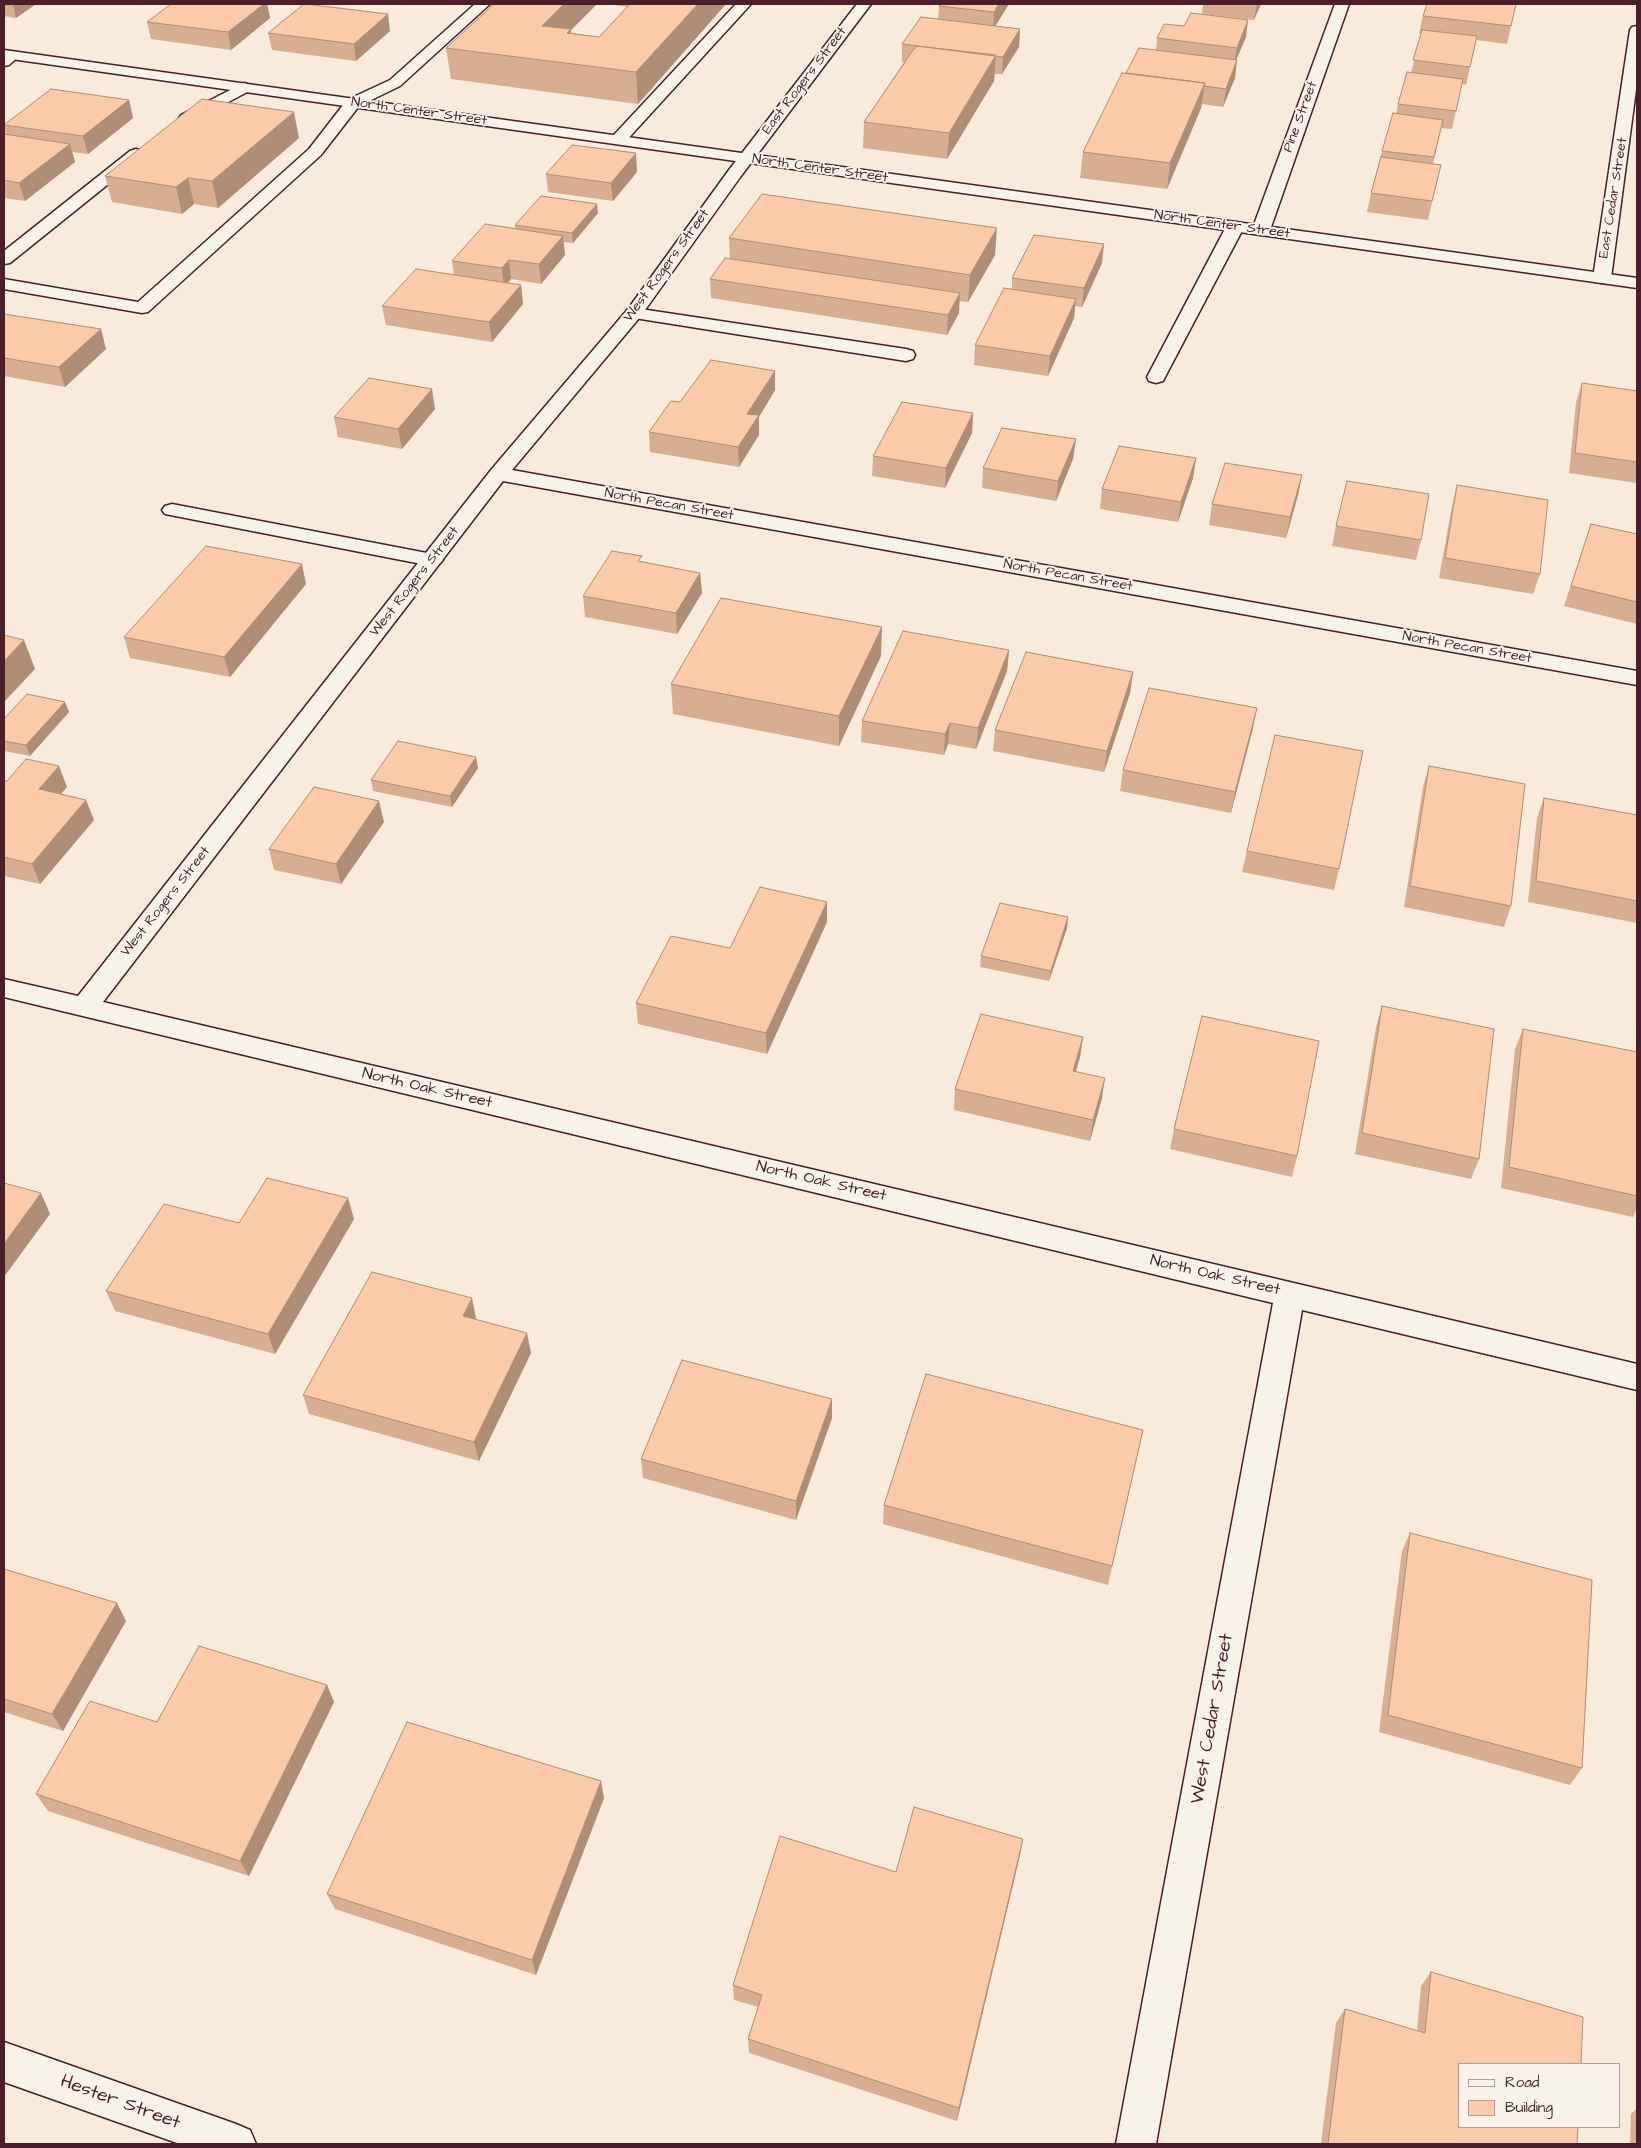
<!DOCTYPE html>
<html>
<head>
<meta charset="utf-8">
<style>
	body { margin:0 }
	#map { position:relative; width:1641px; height:2148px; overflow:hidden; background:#f8ebdb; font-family:"Architects Daughter",sans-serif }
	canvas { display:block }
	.frame { position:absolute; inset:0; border:5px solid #4a1f2b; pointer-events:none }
	.legend { position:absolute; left:1458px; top:2063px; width:162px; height:65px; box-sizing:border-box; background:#f7f3e8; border:1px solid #b29e9c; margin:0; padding:6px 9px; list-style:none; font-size:15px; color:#4a1f2b }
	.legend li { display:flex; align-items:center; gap:10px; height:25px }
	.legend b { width:25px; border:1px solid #b29e9c }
</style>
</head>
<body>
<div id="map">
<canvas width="1641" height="2148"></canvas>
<div class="frame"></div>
<ul class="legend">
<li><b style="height:6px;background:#f7f3e8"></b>Road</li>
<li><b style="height:14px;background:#facaa9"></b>Building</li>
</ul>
</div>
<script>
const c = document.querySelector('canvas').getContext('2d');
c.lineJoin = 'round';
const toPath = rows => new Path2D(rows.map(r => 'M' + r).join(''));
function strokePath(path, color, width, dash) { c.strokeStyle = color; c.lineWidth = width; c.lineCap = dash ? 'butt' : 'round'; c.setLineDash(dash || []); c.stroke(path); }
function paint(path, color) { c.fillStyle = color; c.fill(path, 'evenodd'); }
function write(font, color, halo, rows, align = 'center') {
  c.font = font + ' "Architects Daughter",sans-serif'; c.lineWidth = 4; c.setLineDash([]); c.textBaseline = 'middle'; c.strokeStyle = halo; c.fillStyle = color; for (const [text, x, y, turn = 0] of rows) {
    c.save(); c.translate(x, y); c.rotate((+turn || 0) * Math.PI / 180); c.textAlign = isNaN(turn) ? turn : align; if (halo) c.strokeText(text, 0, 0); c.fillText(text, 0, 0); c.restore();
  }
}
const service = toPath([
	[475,4,490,4,400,86,359,106,321,155,148,312,142,313,4,289,4,279,138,302,309,149,347,100,390,80,475,4],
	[736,4,751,4,624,143,612,143,610,140,612,137,736,4],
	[12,52,17,53,19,56,9,65,4,66,4,55,12,52],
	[244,83,249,85,252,88,249,91,193,121,181,121,179,118,181,115,244,83],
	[136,149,142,151,144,154,142,157,10,263,4,264,4,251,130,151,136,149],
	[1235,222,1241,223,1244,227,1165,377,1163,381,1156,383,1149,381,1147,377,1226,227,1229,223,1235,222],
	[634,308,906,349,913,351,915,355,913,359,906,361,628,317,625,313,628,309,634,308],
	[172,504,432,554,439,556,443,560,439,564,432,566,165,514,162,510,165,506,172,504]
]);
const minor = toPath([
	[857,4,871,4,741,176,640,317,512,470,1637,671,1637,685,503,481,103,1002,1637,1364,1637,1390,1302,1310,1156,2144,1116,2144,1273,1303,4,997,4,979,78,996,491,470,628,309,729,170,857,4],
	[1335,4,1349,4,1270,230,1267,234,1261,235,1255,234,1252,230,1335,4],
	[1637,26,1637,82,1611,278,1608,282,1602,283,1596,282,1593,278,1630,30,1632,27,1637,26],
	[4,2042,236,2124,250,2130,256,2144,180,2144,4,2082,4,2042]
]);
const secondary = toPath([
	[4,50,1637,278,1637,288,4,58,4,50]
]);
strokePath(service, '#4a1f2b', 3);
strokePath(minor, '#4a1f2b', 3);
strokePath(secondary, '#4a1f2b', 3);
paint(service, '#f7f3e8');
paint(minor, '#f7f3e8');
paint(secondary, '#f7f3e8');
paint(toPath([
	[4,4,36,4,16,18,4,16],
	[171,4,267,4,270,18,231,50,151,39,147,22],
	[494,4,597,4,571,30,571,33,599,37,627,7,609,4,726,4,638,104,451,79,446,48],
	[940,4,1009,4,995,26,1020,29,1019,47,1002,74,995,74,994,81,947,159,863,148,864,122,904,62,902,62,902,44,938,20,939,6],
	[1203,4,1261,4,1254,20,1202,14],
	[1516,4,1507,44,1476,40,1466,85,1462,84,1452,129,1441,128,1433,164,1441,165,1428,220,1367,212,1371,193,1382,151,1396,114,1398,104,1411,73,1421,33,1419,33,1423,16],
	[390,31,356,61,272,50,268,33],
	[1246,37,1236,60,1235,78,1223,107,1202,104,1201,108,1167,189,1080,178,1083,152,1126,73,1156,50,1157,38],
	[129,100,133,118,88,154,72,152,75,162,25,201,4,198,4,134,6,134,4,128,4,124],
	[299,138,218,208,194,204,182,214,112,202,105,176],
	[637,172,613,201,548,192,546,174],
	[598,213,573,243,563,242,565,255,541,284,511,279,508,283,521,285,523,304,492,342,386,325,382,306,454,275,452,261,515,229,515,225],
	[729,238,995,255,968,302,959,301,959,313,947,335,711,298,710,279,730,259],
	[1102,263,1082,307,1075,306,1074,318,1048,376,974,365,975,345,1012,289,1012,278],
	[4,314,106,349,65,387,4,376],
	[775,371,775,390,759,417,759,435,739,467,650,452,649,432,680,402],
	[1582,383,1637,391,1637,483,1569,473,1576,402],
	[435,409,402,449,338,437,334,417],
	[973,413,972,433,945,488,872,476,873,456],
	[1076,439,1073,459,1056,501,982,488,983,468],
	[1196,458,1193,478,1178,522,1100,509,1102,489],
	[1302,475,1298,495,1286,538,1209,525,1212,504],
	[1457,485,1540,574,1533,594,1439,578,1452,506],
	[1591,524,1637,534,1637,624,1564,606],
	[1336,526,1421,540,1416,560,1332,546],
	[700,573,702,593,677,634,585,617,583,596],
	[306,584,230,677,130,658,124,637],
	[1009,650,1007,671,976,749,948,744,944,755,861,742,862,721],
	[881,656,839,746,673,714,671,684],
	[1133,672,1130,693,1104,772,993,751,995,730],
	[65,702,69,712,30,756,4,751,4,719],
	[1253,728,1231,813,1120,791,1123,770],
	[1429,766,1511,906,1504,927,1404,907,1423,787],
	[478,768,452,807,373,791,371,780],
	[4,781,67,787,61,794,94,820,40,884,4,876],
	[1544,798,1637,815,1637,923,1528,902,1537,818],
	[384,822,341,884,274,870,269,849],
	[1247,851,1339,869,1334,890,1242,872],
	[827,902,827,922,767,1054,638,1024,636,1003,730,948],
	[1068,917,1067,928,1049,981,980,967,981,956],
	[1382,1006,1479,1159,1471,1179,1355,1154,1376,1027],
	[1523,1029,1637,1052,1637,1208,1633,1217,1501,1188,1515,1049],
	[1083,1037,1080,1057,1076,1071,1102,1098,1090,1141,954,1110,955,1089],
	[1174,1129,1297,1156,1292,1177,1170,1149],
	[354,1219,275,1354,115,1311,106,1291],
	[476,1318,476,1320,531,1353,479,1461,309,1414,303,1395],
	[832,1399,832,1418,796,1520,643,1478,641,1459],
	[1143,1430,1108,1585,883,1524,884,1505],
	[1410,1533,1582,1768,1570,1785,1379,1732,1402,1551],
	[4,1569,126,1621,63,1731,4,1712],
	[327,1685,334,1702,249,1876,48,1811,36,1794],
	[604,1798,536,1975,335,1909,327,1894],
	[1020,1855,957,2121,749,2053,748,2039,758,2007,734,2000,733,1985,896,1872],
	[1431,1972,1577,2144,1321,2144,1336,2023,1345,2009,1417,2031,1421,1986],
	[1637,2108,1637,2144,1630,2144,1631,2114]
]), '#d7ae91');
paint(toPath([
	[13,4,36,4,16,18],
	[264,4,267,4,270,18,231,50,228,32],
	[564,4,597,4,571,30,573,60,542,26],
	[698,4,726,4,638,104,636,72],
	[999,4,1009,4,993,30,994,12],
	[1257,4,1261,4,1254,20],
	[388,14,390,31,356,61,354,44],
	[1248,20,1246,37,1234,65,1237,48],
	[1020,29,1019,47,1002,74,1003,57],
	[996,55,994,81,947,159,949,133],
	[1237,60,1235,78,1223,107,1226,89],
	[1205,83,1201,108,1167,189,1170,163],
	[129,100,133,118,88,154,83,136],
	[294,112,299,138,218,208,212,181],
	[70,144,75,162,25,201,19,183],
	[636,153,637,172,613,201,611,183],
	[188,178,194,204,182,214,176,187],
	[597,204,598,213,573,243,572,233],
	[997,228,995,255,968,302,970,275],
	[563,236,565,255,541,284,539,264],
	[1104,244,1102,263,1082,307,1084,288],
	[509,260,511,279,504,287,502,268],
	[521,285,523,304,492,342,489,322],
	[960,293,959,313,947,335,948,315],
	[1076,299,1074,318,1048,376,1050,356],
	[101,329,106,349,65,387,59,367],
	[775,371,775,390,759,417,759,435,739,467,738,447,747,414],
	[432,389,435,409,402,449,398,429],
	[973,413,972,433,945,488,946,468],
	[1076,439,1073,459,1056,501,1058,481],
	[1196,458,1193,478,1178,522,1181,502],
	[1302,475,1298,495,1286,538,1290,517],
	[302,564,306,584,230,677,224,657],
	[700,573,702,593,677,634,676,613],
	[882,627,881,656,839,746,839,716],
	[24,640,35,669,4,702,4,661],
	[1009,650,1007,671,976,749,978,728],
	[1133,672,1130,693,1104,772,1107,751],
	[65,702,69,712,30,756,26,745],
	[1257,708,1253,728,1231,813,1235,792],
	[950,723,948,744,944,755,945,734],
	[476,757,478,768,452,807,450,796],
	[59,766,67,787,47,810,39,789],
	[86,800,94,820,40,884,32,864],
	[379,801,384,822,341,884,336,864],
	[827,902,827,922,767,1054,766,1033],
	[1068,917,1067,928,1049,981,1051,971],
	[1083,1037,1080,1057,1070,1091,1073,1071],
	[1105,1078,1102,1098,1090,1141,1093,1120],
	[41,1193,50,1214,4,1277,4,1244],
	[348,1198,354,1219,275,1354,268,1334],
	[472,1298,476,1318,467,1336,463,1316],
	[527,1333,531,1353,479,1461,474,1442],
	[832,1399,832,1418,796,1520,796,1501],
	[117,1603,126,1621,63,1731,52,1714],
	[327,1685,334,1702,249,1876,240,1861],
	[601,1781,604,1798,536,1975,532,1960],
	[1023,1839,1020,1855,957,2121,959,2108]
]), '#af8d76');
const building = toPath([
	[171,4,264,4,228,32,147,22,171,4],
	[304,4,305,4,388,14,354,44,268,33,304,4],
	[494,4,564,4,542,26,571,29,567,33,599,37,630,4,698,4,636,72,446,48,494,4],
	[940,4,999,4,994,12,939,6,940,4],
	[1427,4,1516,4,1511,26,1423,16,1427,4],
	[1191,13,1248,20,1237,48,1157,38,1164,24,1184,26,1191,13],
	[921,17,1020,29,1003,57,902,44,921,17],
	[1422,30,1477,36,1470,67,1413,60,1422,30],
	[916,46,996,55,949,133,864,122,916,46],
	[1139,48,1237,60,1226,89,1204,86,1205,83,1126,73,1139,48],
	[1407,72,1463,79,1456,111,1398,104,1407,72],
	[1122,73,1205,83,1170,163,1083,152,1122,73],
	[51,89,129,100,83,136,4,125,51,89],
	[202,99,294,112,212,181,188,178,176,187,105,176,202,99],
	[1393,113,1443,120,1434,157,1382,151,1393,113],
	[4,134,70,144,19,183,4,180,4,134],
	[572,145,636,153,611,183,546,174,572,145],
	[1381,157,1441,165,1432,201,1371,193,1381,157],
	[762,194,997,228,970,275,729,238,762,194],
	[541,196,597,204,572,233,515,225,541,196],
	[485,224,563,236,539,264,509,260,502,268,452,261,485,224],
	[1034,235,1104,244,1084,288,1012,278,1034,235],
	[725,258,960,293,948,315,710,279,725,258],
	[416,269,521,285,489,322,382,306,416,269],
	[1004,288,1076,299,1050,356,975,345,1004,288],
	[4,314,101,329,59,367,4,358,4,314],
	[711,360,775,371,747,414,759,415,738,447,649,432,671,401,680,402,711,360],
	[369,378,432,389,398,429,334,417,369,378],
	[1582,383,1637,391,1637,462,1575,453,1582,383],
	[902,402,973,413,946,468,873,456,902,402],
	[1002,428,1076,439,1058,481,983,468,1002,428],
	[1119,446,1196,458,1181,502,1102,489,1119,446],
	[1225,463,1302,475,1290,517,1212,504,1225,463],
	[1347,481,1429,494,1421,540,1336,526,1347,481],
	[1457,485,1548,500,1540,574,1445,558,1457,485],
	[1591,524,1637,534,1637,602,1571,586,1591,524],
	[206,546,302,564,224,657,124,637,206,546],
	[612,551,642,556,638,561,700,573,676,613,583,596,612,551],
	[721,598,882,627,839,716,671,684,721,598],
	[903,631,1009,650,978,728,950,723,945,734,862,721,903,631],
	[4,635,24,640,4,661,4,635],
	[1026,652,1133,672,1107,751,995,730,1026,652],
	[1149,688,1257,708,1235,792,1123,770,1149,688],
	[27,694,65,702,26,745,4,741,4,719,27,694],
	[1275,735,1363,751,1339,869,1247,851,1275,735],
	[398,741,476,757,450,796,371,780,398,741],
	[26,759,59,766,39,789,86,800,32,864,4,857,4,781,7,781,26,759],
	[1429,766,1525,784,1511,906,1410,886,1429,766],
	[314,787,379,801,336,864,269,849,314,787],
	[1544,798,1637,815,1637,901,1536,881,1544,798],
	[760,887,827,902,766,1033,636,1003,671,936,730,948,760,887],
	[1000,903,1068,917,1051,971,981,956,1000,903],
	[1382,1006,1494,1029,1479,1159,1362,1133,1382,1006],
	[981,1014,1083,1037,1073,1071,1105,1078,1093,1120,955,1089,981,1014],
	[1202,1016,1319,1041,1297,1156,1174,1129,1202,1016],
	[1523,1029,1637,1052,1637,1196,1509,1167,1523,1029],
	[267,1178,348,1198,268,1334,106,1291,164,1204,239,1223,267,1178],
	[4,1183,41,1193,4,1244,4,1183],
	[372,1272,472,1298,463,1316,527,1333,474,1442,303,1395,372,1272],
	[682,1360,832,1399,796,1501,641,1459,682,1360],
	[926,1374,1143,1430,1112,1566,884,1505,926,1374],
	[1410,1533,1592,1580,1582,1768,1388,1715,1410,1533],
	[4,1569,117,1603,52,1714,4,1699,4,1569],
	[199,1646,327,1685,240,1861,36,1794,90,1701,157,1722,199,1646],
	[407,1722,601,1781,532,1960,327,1894,407,1722],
	[914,1807,1023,1839,959,2108,748,2039,762,1995,733,1985,780,1836,896,1872,914,1807],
	[1431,1972,1583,2017,1581,2064,1460,2064,1460,2127,1578,2127,1577,2144,1328,2144,1345,2009,1425,2033,1431,1972]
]);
paint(building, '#facaa9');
strokePath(building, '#af8d76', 1);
write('14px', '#4a1f2b', '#f7f3e8', [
	["East Rogers Street",805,81,-53],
	["North Center Street",419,112,8],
	["Pine Street",1301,117,-70],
	["North Center Street",820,169,8],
	["East Cedar Street",1614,198,-81],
	["North Center Street",1222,225,8],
	["West Rogers Street",667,266,-54],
	["North Pecan Street",669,505,10],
	["North Pecan Street",1068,576,10],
	["West Rogers Street",415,582,-52],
	["North Pecan Street",1467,648,10],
	["West Rogers Street",166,902,-52]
]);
write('16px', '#4a1f2b', '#f7f3e8', [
	["North Oak Street",427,1089,13],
	["North Oak Street",821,1182,13],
	["North Oak Street",1215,1276,13]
]);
write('19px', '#4a1f2b', '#f7f3e8', [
	["West Cedar Street",1213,1719,-80],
	["Hester Street",120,2103,20]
]);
</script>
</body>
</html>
